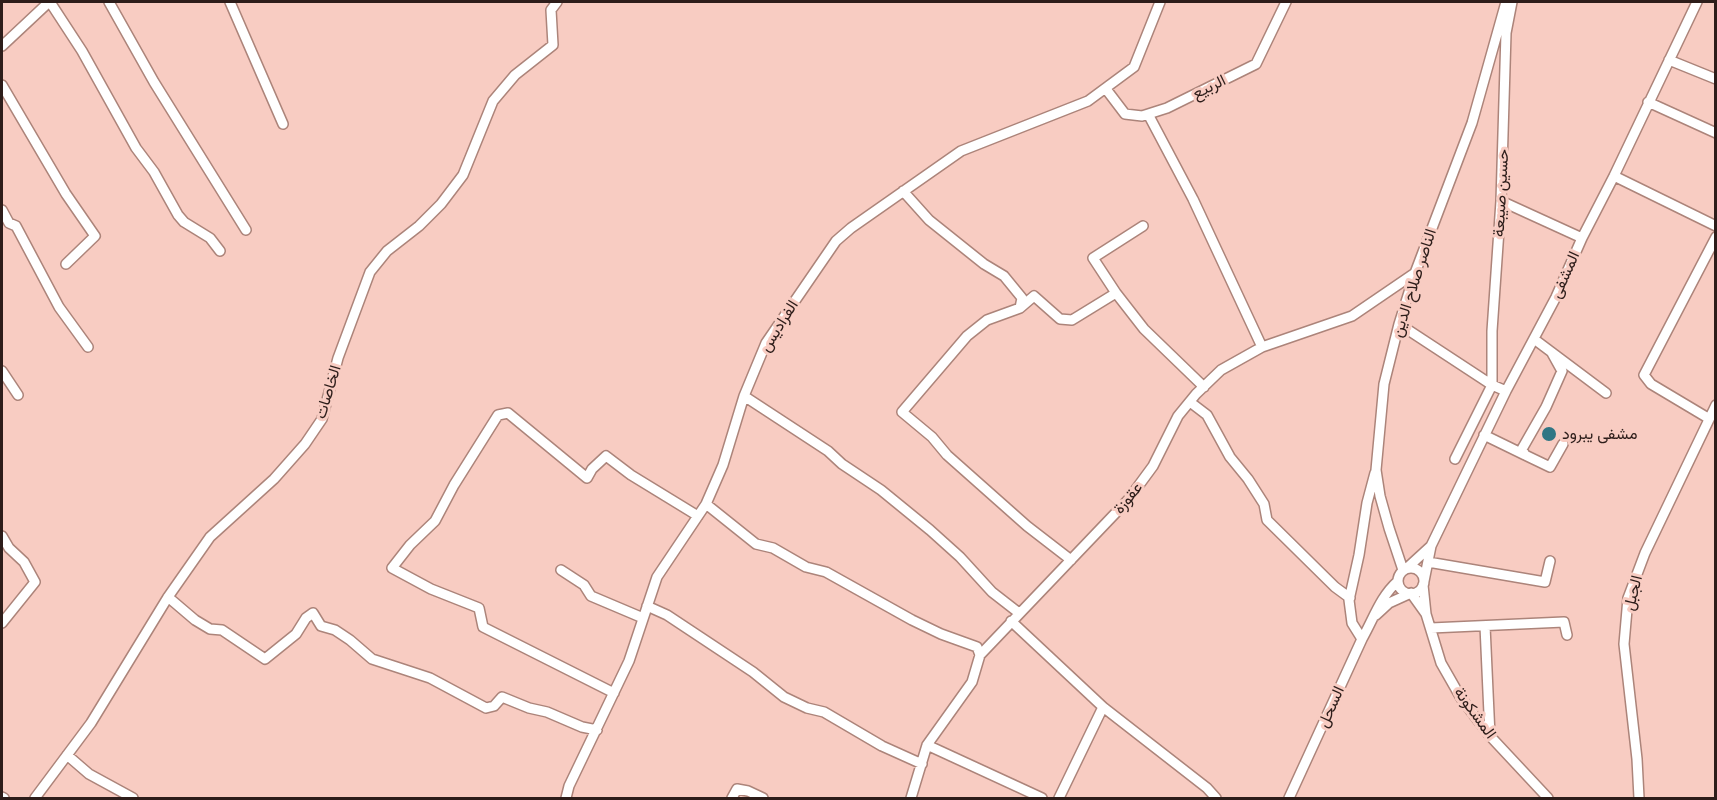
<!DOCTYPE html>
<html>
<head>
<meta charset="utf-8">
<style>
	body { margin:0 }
	#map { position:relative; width:1717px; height:800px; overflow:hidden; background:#f8ccc2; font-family:"Public Sans",sans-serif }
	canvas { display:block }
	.frame { position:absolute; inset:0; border:3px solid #2d1d1a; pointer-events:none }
</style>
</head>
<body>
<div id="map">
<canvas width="1717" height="800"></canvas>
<div class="frame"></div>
</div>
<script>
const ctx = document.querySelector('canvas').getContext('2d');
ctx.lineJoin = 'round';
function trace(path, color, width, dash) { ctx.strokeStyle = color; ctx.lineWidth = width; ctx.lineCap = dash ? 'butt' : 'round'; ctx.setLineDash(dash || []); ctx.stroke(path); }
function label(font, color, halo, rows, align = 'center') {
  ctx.font = font + ' "Public Sans",Vazirmatn,sans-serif'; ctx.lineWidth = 6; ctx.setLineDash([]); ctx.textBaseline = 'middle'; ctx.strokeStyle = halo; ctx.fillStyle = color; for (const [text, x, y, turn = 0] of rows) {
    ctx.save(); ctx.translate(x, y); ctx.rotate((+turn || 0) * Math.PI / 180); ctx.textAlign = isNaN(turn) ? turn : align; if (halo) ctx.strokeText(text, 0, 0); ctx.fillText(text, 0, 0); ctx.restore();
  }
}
const minor = new Path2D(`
	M50,2L82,51L136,148L154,172L178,215L184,222L210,238L220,251
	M109,2L154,82L246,230
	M230,2L283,124
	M2,46L49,2
	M1669,60L1716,79
	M2,85L66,194L95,236L66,264
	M1106,89L1125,114L1142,116L1167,108L1256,64L1286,2
	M1648,102L1716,133
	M1148,114L1193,199L1262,347
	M1614,176L1716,226
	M903,191L929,220L984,264L1004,276L1022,298L1020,308
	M1501,201L1582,238
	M2,210L9,223L16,226L59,307L88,347
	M1116,293L1093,258L1143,226
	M1399,324L1492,385L1506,391
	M1534,339L1606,393
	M1552,353L1562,371L1546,407L1522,449L1525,455L1550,467L1563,444
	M2,371L18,395
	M744,396L828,451L842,464L881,490L930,530L960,557L992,592L1019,613
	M1190,402L1207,415L1230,457L1248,479L1264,504L1267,520L1335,587L1350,598
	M1708,418L1651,384L1644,375L1716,237
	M1484,435L1525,455
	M1455,459L1492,385V331L1501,201L1506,33L1512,2
	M706,504L756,544L773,548L806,567L826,572L912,620L941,634L977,647L980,655
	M2,536L9,548L24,562L35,582L2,623
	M1071,560L1027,526L947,455L932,437L902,412L967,336L987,320L1020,308L1034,296L1060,319L1072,320L1116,293L1144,329L1204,387
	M1428,562L1545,582L1550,561
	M1407,568L1431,546
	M1398 581a13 13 0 1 1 26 0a13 13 0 1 1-26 0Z
	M561,570L584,585L591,596L643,618
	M1403,570L1389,528L1380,496L1376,470L1384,384L1399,324L1415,273L1472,123L1506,2
	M1424,581L1431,546L1506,391L1556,297L1582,238L1614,176L1697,2
	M1423,585L1426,614L1441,663L1461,698L1490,736L1548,798
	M168,597L195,620L210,629L222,630L265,659L296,634L306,618L313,613L321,626L335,630L350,640L372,659L430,678L486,708L494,706L502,697L529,708L547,712L582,727L597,730
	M647,606L667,615L753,672L784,697L807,708L824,712L882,746L922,764
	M1376,615L1389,603L1411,593L1426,614
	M1011,621L1103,707L1059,798
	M1485,626L1490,736
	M1431,628L1564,622L1567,635
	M1362,639L1352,623L1349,600L1359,555L1367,503L1375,473
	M614,693L483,627L479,608L431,589L392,568L410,545L435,521L454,485L498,415L508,413L587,478L592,469L606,456L631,475L698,516
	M1103,707L1207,788L1216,798
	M927,745L1042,798
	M67,755L89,774L133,798
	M2,797L4,798
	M35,798L91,723L168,597L210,537L274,479L305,444L322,419L338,358L370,272L387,251L419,226L441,204L463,175L493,101L515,75L553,45L551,10L557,2
	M566,798L569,786L629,661L657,577L706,504L723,465L744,396L766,343L836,241L851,228L961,151L1088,101L1134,67L1160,2
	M732,798L737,789L748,791L763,798
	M911,798L927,745L972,682L980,655L1128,500L1153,466L1178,416L1196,394L1221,370L1262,347L1352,316L1415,273
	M1289,798L1362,639C1374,618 1380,597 1398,581
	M1639,798L1637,759L1624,644L1628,598L1645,553L1716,405`);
trace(minor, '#ac847a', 12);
trace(minor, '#fff', 9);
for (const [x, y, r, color] of [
	[1549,434,8,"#307684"]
]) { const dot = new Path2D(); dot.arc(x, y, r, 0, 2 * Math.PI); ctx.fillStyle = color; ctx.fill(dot); trace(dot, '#f8ccc2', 2); }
label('16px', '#2d1d1a', '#f8ccc2', [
	["الربيع",1209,87,-26],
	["حسين صيبعة",1501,193,-87],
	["المشفى",1565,275,-66],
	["الناصر صلاح الدين",1414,283,-72],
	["الفراديس",779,326,-58],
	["الخاصات",328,392,-73],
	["عقوزة",1128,498,-51],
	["الجبل",1633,593,-76],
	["السحل",1331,707,-66],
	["المشكونة",1475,713,54]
]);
label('16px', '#2d1d1a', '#f8ccc2', [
	["مشفى يبرود",1562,434]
], 'left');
</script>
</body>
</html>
